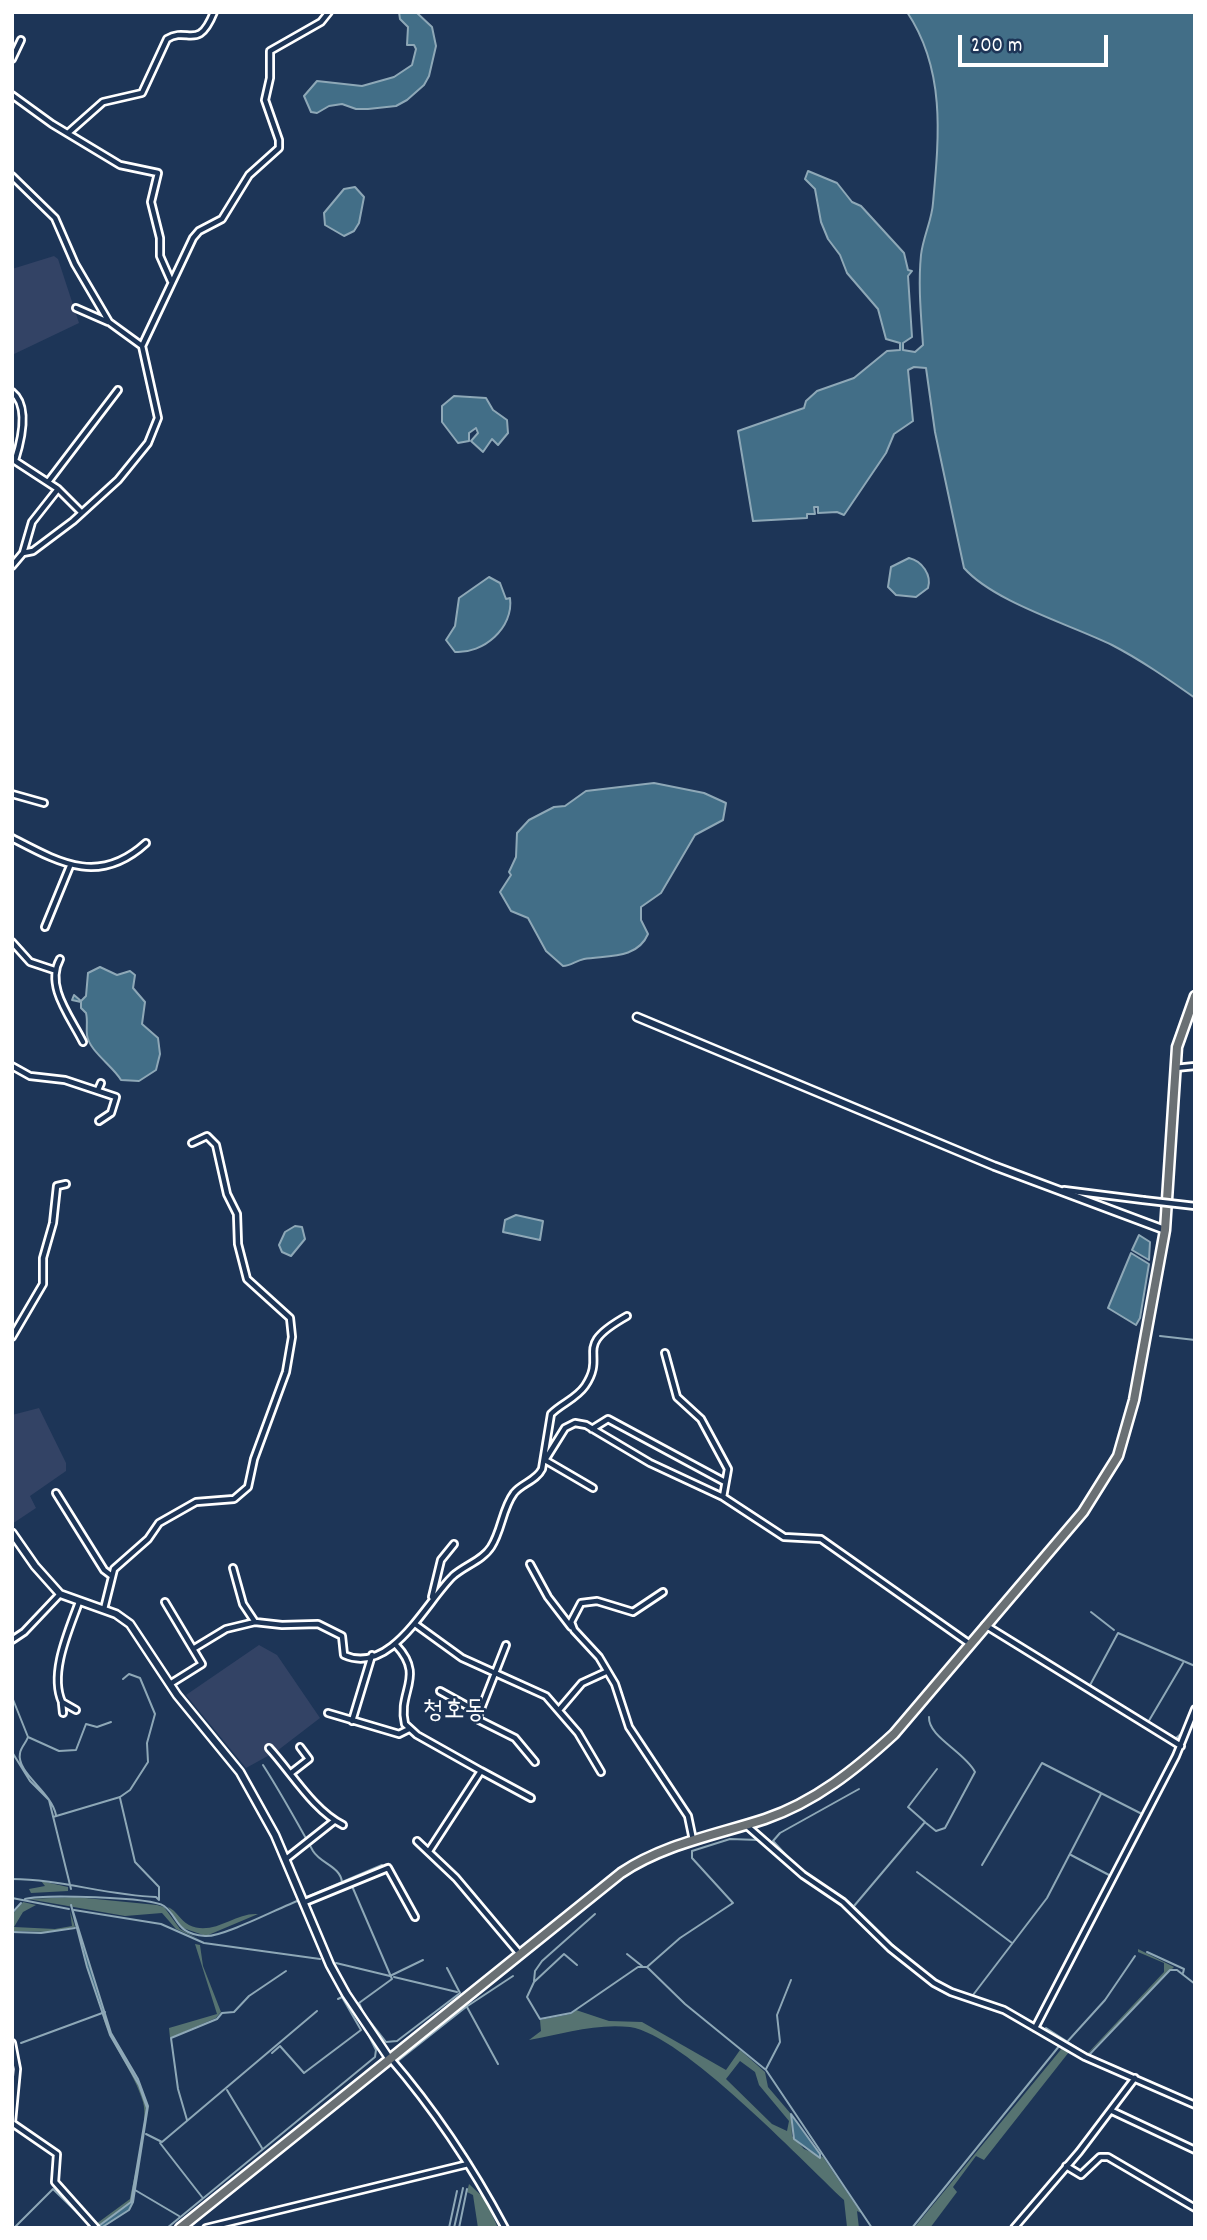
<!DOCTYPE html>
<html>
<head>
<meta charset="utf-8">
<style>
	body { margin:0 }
	#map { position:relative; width:1207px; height:2240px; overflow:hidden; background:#1d3557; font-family:Dekko,sans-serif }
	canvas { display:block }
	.frame { position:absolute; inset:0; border:14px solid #fff; pointer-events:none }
	.scale { position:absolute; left:958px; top:35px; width:150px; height:32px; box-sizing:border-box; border:4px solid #fff; border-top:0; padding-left:9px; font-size:21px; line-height:24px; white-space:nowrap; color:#fff; -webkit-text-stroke:5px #1d3557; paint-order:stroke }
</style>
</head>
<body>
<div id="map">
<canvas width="1207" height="2240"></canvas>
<div class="frame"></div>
<div class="scale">200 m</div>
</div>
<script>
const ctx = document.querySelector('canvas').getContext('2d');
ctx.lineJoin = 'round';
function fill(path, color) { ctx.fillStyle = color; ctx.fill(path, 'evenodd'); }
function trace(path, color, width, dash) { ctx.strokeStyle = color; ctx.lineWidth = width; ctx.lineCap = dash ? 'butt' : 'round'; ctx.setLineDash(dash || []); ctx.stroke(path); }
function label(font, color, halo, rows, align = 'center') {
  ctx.font = font + ' Dekko,"Poor Story",sans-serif'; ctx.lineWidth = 5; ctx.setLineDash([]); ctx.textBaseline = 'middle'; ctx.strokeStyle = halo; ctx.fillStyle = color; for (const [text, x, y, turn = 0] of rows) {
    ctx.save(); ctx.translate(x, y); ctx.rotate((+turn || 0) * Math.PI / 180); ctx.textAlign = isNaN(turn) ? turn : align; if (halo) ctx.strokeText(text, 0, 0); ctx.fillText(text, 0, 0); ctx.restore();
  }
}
fill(new Path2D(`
	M54,256L58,259L79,323L12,355V269Z
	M39,1408L66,1463V1471L30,1496L36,1508L12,1524V1415Z
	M259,1645L277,1655L320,1718L277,1751L246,1768L186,1695Z`), '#334365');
fill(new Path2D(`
	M41,1881L68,1887V1891L31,1893L29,1889L45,1886Z
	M75,1897L157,1905L164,1907L180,1929L199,1939L176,1929L162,1913L125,1916L28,1899Z
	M23,1902L36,1905L23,1912L14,1927L55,1929L72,1926L70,1911L75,1927L49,1932L12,1931V1915Z
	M168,1907C177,1911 180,1920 189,1925C213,1937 235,1912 258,1914L206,1936L180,1927Z
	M195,1944L200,1945L203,1966L221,2012L216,2018L170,2038L169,2028L217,2014Z
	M1138,1949L1174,1967L1087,2055L1067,2043L1087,2054L1164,1972V1963L1138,1952Z
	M576,2010L609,2021L642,2022L726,2070L740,2050L765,2072L768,2087L791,2114L792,2136L804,2149L823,2157L861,2213L857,2211L859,2228L847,2227L844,2200C800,2159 683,2035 630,2027C596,2023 562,2034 529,2040L541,2031L540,2020L571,2014ZM740,2061L755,2072L759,2085L789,2121L787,2131L772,2124L726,2079Z
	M105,2013L112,2039L139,2085L147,2108L131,2202L98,2226L96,2224L130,2199C134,2176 149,2121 143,2102C134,2071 111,2046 102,2014Z
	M1063,2047L1069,2052L984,2160L976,2156L953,2187L957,2192L930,2228H914Z
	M469,2184L485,2199L498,2228H478L473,2195L467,2192Z`), '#567371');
const water = new Path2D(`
	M399,12H416L432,27L436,46L429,76L424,85L407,100L396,106L368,109H356L342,104L329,106L317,113L311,112L304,96L317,81L362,86L394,77L412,65L416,49L414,45H407L408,27L400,19Z
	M907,12H1195V698C1168,679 1141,660 1112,645C1069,624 994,602 964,568L935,432L926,368L914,367L908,370L913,421L894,434L886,453L844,515L837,512L818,513V507H814L815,514H807V518L753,521L738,431L804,408L806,401L817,391L854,378L887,351L900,350V343L886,339L878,309L847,273L840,255L828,239L821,222L815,189L805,179L808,171L837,183L852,202L861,206L904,253L908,270L912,271L908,276L912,337L903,343V350L915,352L923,345C921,315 918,285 921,255C923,237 932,220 933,203C939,137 946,70 907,12Z
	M355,187L364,197L359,223L354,231L344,236L325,225L324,213L344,189Z
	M454,396L486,398L493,410L507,420L508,433L498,445L492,439L483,452L471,441L478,433L476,428L469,433V441L458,443L442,422V406Z
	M909,558C922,561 932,575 928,588L916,597L896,595L888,587L891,567Z
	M489,577L500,583L506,599L510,598C514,628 483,654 455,652L446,640L455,626L459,598Z
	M654,783L704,793L726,803L723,820L695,835L661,893L641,907V920L648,934C637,960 606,955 584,959C575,961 571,966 563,966L546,951L528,918L511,911L500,892L511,875L509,872L516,857L517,833L529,820L554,807L565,806L586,791Z
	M100,967L117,975L130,971L135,975L133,988L145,1002L142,1024L158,1038L160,1054L156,1070L139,1081L121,1080C113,1066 89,1051 87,1035C86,1028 88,1021 86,1013L81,1008V1002L72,1000L74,995L81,1001L86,996L88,973Z
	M516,1215L543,1221L540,1240L503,1232L505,1220Z
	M295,1226L302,1227L305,1239L291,1256L282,1252L279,1245L285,1232Z
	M1139,1235L1150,1242L1149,1260L1132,1250Z
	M1131,1253L1149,1264L1140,1318L1136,1325L1108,1308Z
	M71,1905L111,2033L138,2079L148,2106L133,2202L129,2210L101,2228H96L131,2202L147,2108L139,2085L110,2035L87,1967Z
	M791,2114L820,2154V2158L794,2139Z`);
fill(water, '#426e87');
trace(water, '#8ea8b7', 2);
trace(new Path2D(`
	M1160,1336L1195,1340
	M1091,1612L1114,1630
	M1089,1687L1118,1633L1195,1666
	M12,1697L28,1737L59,1751L76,1750L86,1724L97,1727L111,1722
	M1147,1724L1183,1663
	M12,1737V1744
	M28,1737C26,1743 21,1747 20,1753C16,1773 51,1791 56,1815
	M1175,1739L1183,1732L1195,1702
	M12,1752L30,1781L49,1800L71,1889
	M263,1765C281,1793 297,1822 313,1851C321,1864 340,1866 342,1882
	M859,1789L780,1833L773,1841L798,1868L848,1901L906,1958
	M120,1798L135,1862L159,1887V1900
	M53,1817L120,1797L130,1790L148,1762L147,1743L155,1714L140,1678L129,1674L123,1679
	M926,1823L936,1831L945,1828L975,1772C965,1752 928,1737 929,1717
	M759,1840L730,1839L692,1851V1858L733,1903L680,1938L647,1967L685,2004L766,2070L872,2228
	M1071,1855L1109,1875
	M982,1865L1042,1763L1142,1814
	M792,1868L847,1908
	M917,1872L1012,1943
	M12,1879C59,1879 106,1895 156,1897L159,1900
	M352,1886L392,1979L359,2003L366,2019
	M307,1897L382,1865
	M12,1898L69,1909
	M25,1899C42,1894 151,1897 164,1906C179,1917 175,1934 205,1936C222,1938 280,1907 300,1900
	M854,1906L925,1822L908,1807L937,1769
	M74,1910L161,1924L204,1943L320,1959
	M12,1913L21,1903
	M861,1922L886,1948
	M12,1932L41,1933L75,1928
	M890,1951L931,1983
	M1147,1952L1184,1969L1183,1973
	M627,1954L642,1966
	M336,1963L390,1976
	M577,1965L564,1954L534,1982L527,1997L540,2019L571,2013L638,1967H646
	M921,1970L942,1985
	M392,1975L423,1960
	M394,1977L457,1992
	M534,1981L535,1971L542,1961L595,1914
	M935,1986L954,1996L999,2011
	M947,1987L1010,2011L1077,2050
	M973,1995L1047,1898L1101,1794
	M467,2007L498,2064
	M1004,2013L1019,2021
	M368,2019L386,2042L397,2041L460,1993L447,1968
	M1046,2028L1088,2055
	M1067,2042L1105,2000L1135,1956
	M21,2043L105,2012
	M272,2053L280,2046L304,2073L361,2030L342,1997L338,1999
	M1088,2056L1170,1970H1177L1195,1984
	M399,2060L466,2007L513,1976
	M766,2069L780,2042L777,2015L791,1980
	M227,2090L262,2148
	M187,2120L178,2089L171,2038L217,2019L222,2013L234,2012L249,1996L286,1971
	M146,2134L162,2142L317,2011
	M160,2143L202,2197
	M135,2190L179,2216
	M14,2228L53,2189L93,2228
	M167,2228L375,2057L376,2050L362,2022
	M449,2228L457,2191
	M454,2228L463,2188
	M459,2228L467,2189
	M912,2228L1060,2045`), '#8ea8b7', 2);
const minor = new Path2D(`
	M12,59L21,40
	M12,95L52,124L120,165L158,173L151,202L160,238V256L171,281
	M68,133L103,102L142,93L167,39C188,26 198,52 214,12
	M12,176L55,218L75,264L109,322L142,346L158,418L148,443L118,480L73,521L33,551L23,553L32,522L58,489
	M76,308L108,322
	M142,346L193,238L199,231L222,219L249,175L279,148V140L265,100L270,78V51L321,22L329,12
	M12,392C30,406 21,441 15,460
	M12,459L58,489L82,513
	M48,482L118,390
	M12,566L23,553
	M12,794L44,803
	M12,838C60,863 99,886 146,843
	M45,927L70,866
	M12,942L30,962L54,970
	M60,959C45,986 70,1016 83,1042
	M12,1066L30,1076L65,1080L116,1097L111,1113L99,1121
	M1175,1068L1195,1066
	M98,1090L101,1083
	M1064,1190L1143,1200
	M12,1337L43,1284V1258L53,1223L57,1186L66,1184
	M665,1353L677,1397L701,1419L728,1469L723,1497L784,1537L821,1539L970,1644
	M592,1429L608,1419L725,1482
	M593,1488L545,1460L565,1428L575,1423L586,1425L650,1463L723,1497
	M56,1493L104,1570L112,1576
	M530,1564L548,1597L571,1627
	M233,1568L243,1604L255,1622
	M663,1592L633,1612L597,1601L581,1603L571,1622L574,1630L599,1657L615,1684L629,1727L688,1816L693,1840
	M432,1597L441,1560L454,1544
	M165,1602L202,1664L170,1684
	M104,1609L114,1569L148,1539L159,1523L196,1502L234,1499L248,1487L254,1459L286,1372L292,1337L290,1318L247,1279L238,1244L237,1214L227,1194L216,1145L207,1136L192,1143
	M415,1624L462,1658L546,1696L578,1733L601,1772
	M985,1625L1181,1746
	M12,1640L24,1632L60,1594
	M396,1645C426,1677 397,1691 405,1724L417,1735L481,1771L429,1851
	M506,1645L477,1719L515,1738L535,1762
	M193,1649L226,1629L255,1622L282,1625L318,1624L342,1636L344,1655C391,1676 426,1602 453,1576C464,1566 483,1560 491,1547C502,1530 502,1509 514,1493C522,1483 536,1481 542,1469L551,1414C562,1403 576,1399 585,1386C608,1352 570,1348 627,1316
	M440,1691L478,1712
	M62,1703L63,1713
	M76,1710L62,1702C49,1673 69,1630 79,1602
	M559,1710L582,1683L606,1672
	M328,1713L399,1734L409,1729
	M352,1721L372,1655
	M269,1748C292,1773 313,1810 343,1825
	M481,1771L531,1798
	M291,1773L309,1759L300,1747
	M746,1825L803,1875L843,1902L890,1948L934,1983L951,1992L1004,2010L1085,2057L1195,2105
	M417,1841L456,1878L520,1954
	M286,1859L334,1821
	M305,1902L388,1868L415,1917
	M1035,2028L1176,1756L1195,1709
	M12,2043L17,2069L12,2122
	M390,2058C434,2109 473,2168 505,2228
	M1112,2111L1195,2150
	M12,2123L57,2154L55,2182L96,2228
	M1066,2166L1081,2175L1100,2157H1108L1195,2208
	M206,2228L468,2164
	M1014,2228L1079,2152L1135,2078`);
const tertiary = new Path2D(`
	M637,1017L994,1166L1165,1230
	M12,1533L35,1566L60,1594L116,1614L130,1624L177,1695L240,1772L275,1835L330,1965L346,1994L389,2058`);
const primary = new Path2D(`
	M180,2228L621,1873C664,1844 716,1835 765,1819C815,1802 856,1769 894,1734L1083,1512L1118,1456L1134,1400L1165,1230L1177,1047L1195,996`);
trace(minor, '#fff', 10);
trace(tertiary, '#fff', 11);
trace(primary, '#fff', 13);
trace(minor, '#1d3557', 4.5);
trace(tertiary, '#1d3557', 6);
trace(primary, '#6a7074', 8);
const minorBridge = new Path2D(`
	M1143,1200L1195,1206`);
trace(minorBridge, '#fff', 10, []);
trace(minorBridge, '#1d3557', 4.5);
label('26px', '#fff', '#1d3557', [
	["청호동",454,1713]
]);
</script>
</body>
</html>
